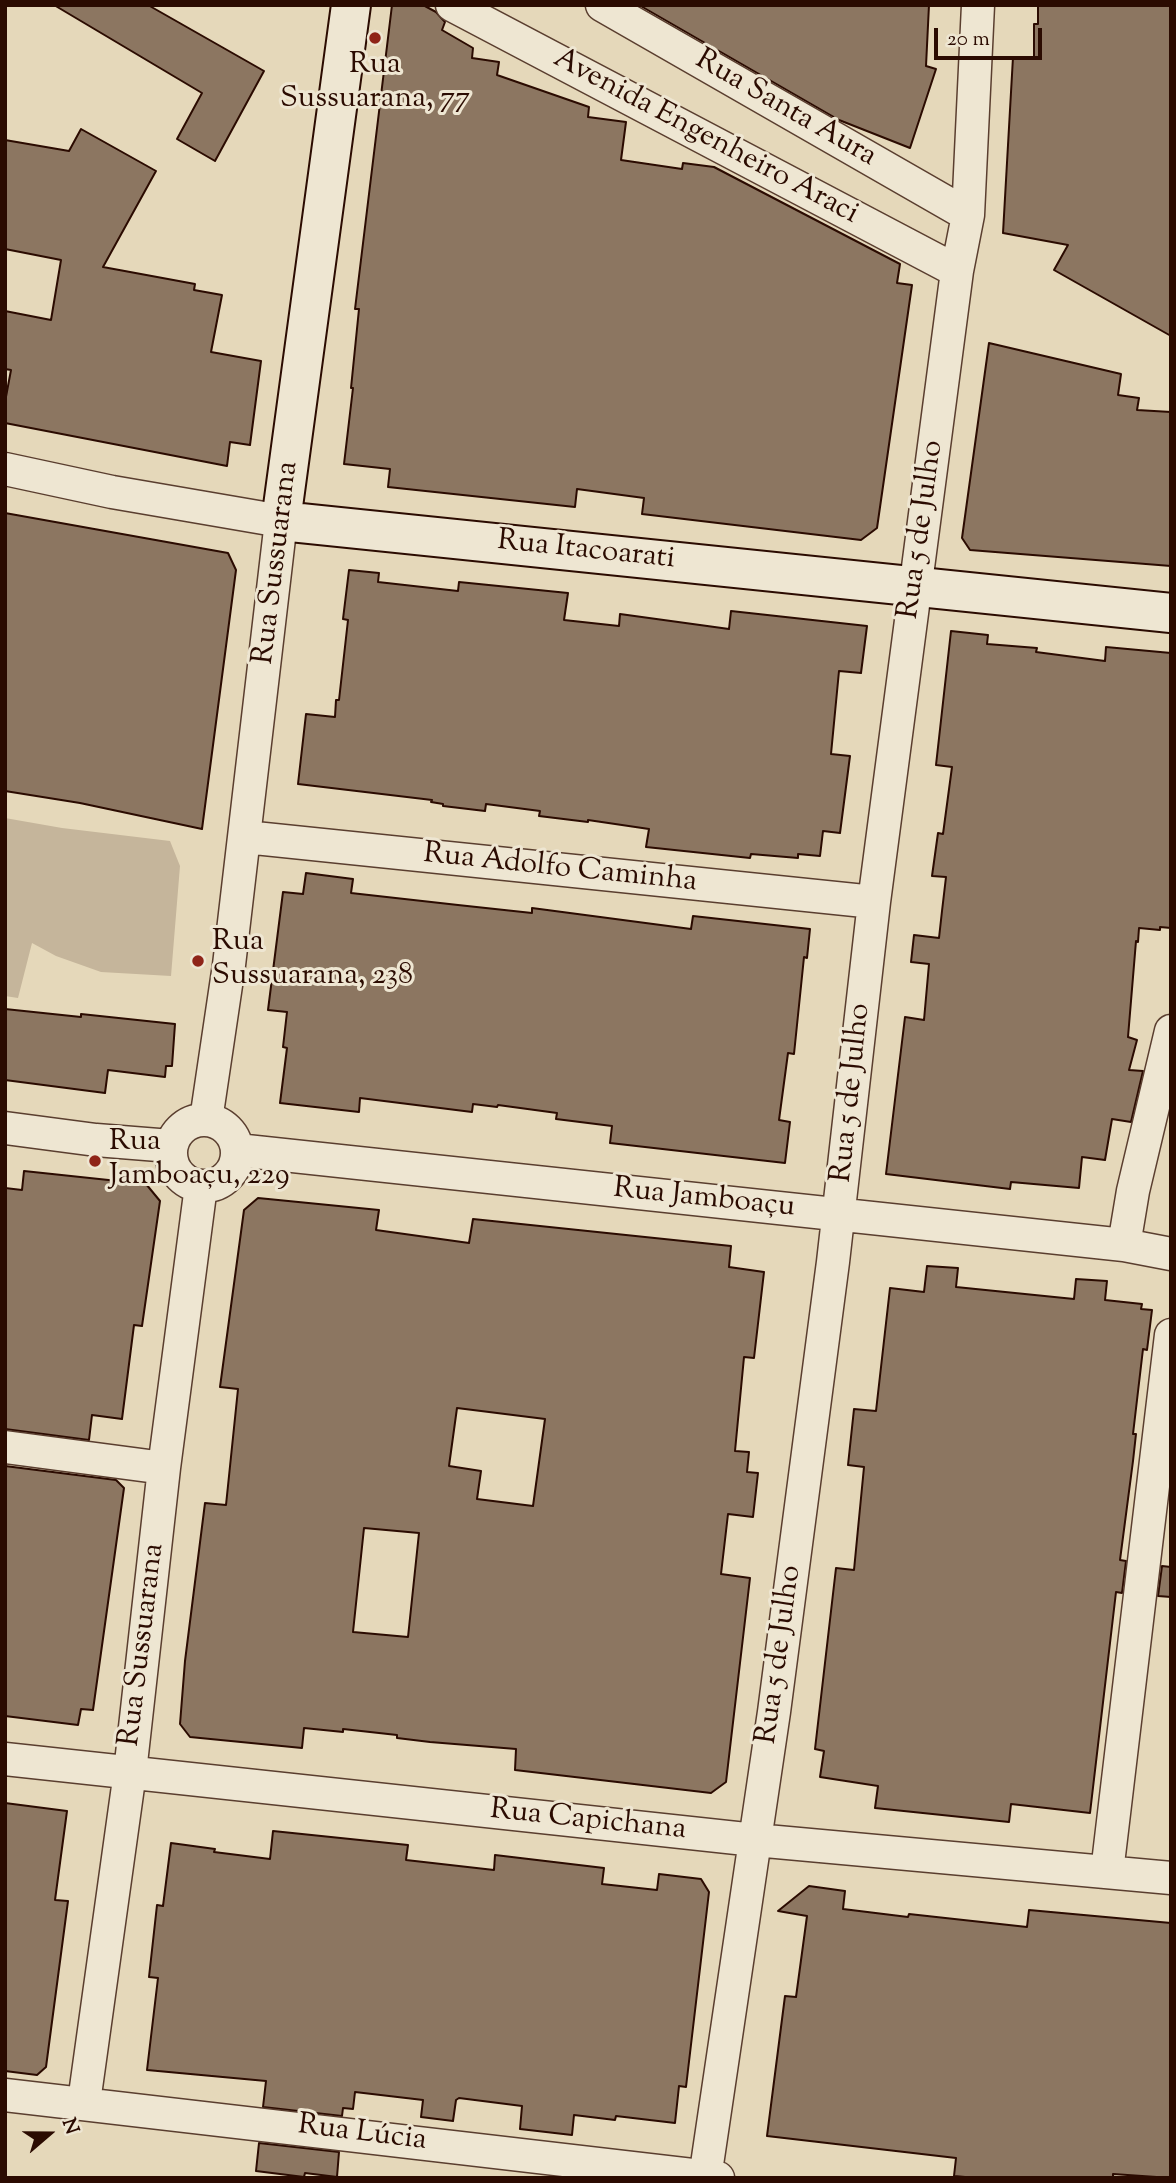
<!DOCTYPE html>
<html>
<head>
<meta charset="utf-8">
<style>
	body { margin:0 }
	#map { position:relative; width:1176px; height:2183px; overflow:hidden; background:#e5d8ba; font-family:"Sorts Mill Goudy",serif }
	canvas { display:block }
	.frame { position:absolute; inset:0; border:7px solid #2b0b01; pointer-events:none }
	.north { position:absolute; left:14px; top:2099px; width:70px; height:70px; -webkit-text-stroke:5px #eee6d2; paint-order:stroke; rotate:70deg; font-size:19px; font-weight:700; line-height:28px; text-align:center; color:#2b0b01 }
	.north::after { content:''; display:block; margin:auto; width:24px; height:32px; background:#2b0b01; clip-path:polygon(50% 0,100% 100%,50% 72%,0 100%) }
	.scale { position:absolute; left:934px; top:28px; width:108px; height:32px; box-sizing:border-box; border:4px solid #2b0b01; border-top:0; padding-left:9px; font-size:21px; line-height:24px; white-space:nowrap; color:#2b0b01; -webkit-text-stroke:5px #eee6d2; paint-order:stroke }
</style>
</head>
<body>
<div id="map">
<canvas width="1176" height="2183"></canvas>
<div class="frame"></div>
<div class="north">N</div>
<div class="scale">20 m</div>
</div>
<script>
const ctx = document.querySelector('canvas').getContext('2d');
ctx.lineJoin = 'round';
function fill(path, color) { ctx.fillStyle = color; ctx.fill(path, 'evenodd'); }
function trace(path, color, width, dash) { ctx.strokeStyle = color; ctx.lineWidth = width; ctx.lineCap = dash ? 'butt' : 'round'; ctx.setLineDash(dash || []); ctx.stroke(path); }
function label(font, color, halo, rows, align = 'center') {
  ctx.font = font + ' "Sorts Mill Goudy",serif'; ctx.lineWidth = 6; ctx.setLineDash([]); ctx.textBaseline = 'middle'; ctx.strokeStyle = halo; ctx.fillStyle = color; for (const [text, x, y, turn = 0] of rows) {
    ctx.save(); ctx.translate(x, y); ctx.rotate((+turn || 0) * Math.PI / 180); ctx.textAlign = isNaN(turn) ? turn : align; if (halo) ctx.strokeText(text, 0, 0); ctx.fillText(text, 0, 0); ctx.restore();
  }
}
fill(new Path2D(`
	M5,818L62,828L170,841L180,866L171,976L101,972L56,956L32,943L18,998L5,996Z`), '#c5b59b');
const building = new Path2D(`
	M54,5H148L264,71L215,161L177,139L202,93Z
	M392,5H423L436,12L445,22L442,30L473,48L472,58L499,62L497,75L589,107L588,117L626,122L621,160L682,169L683,163L714,167L900,264L897,283L912,285L877,528L861,540L642,514L644,498L577,489L575,507L388,487L390,469L344,464L353,388H351L359,309H355Z
	M639,5H929L926,66L936,69L910,148L839,120Z
	M1038,5H1171V336L1054,270L1068,245L1003,233L1013,57H1034V24H1038Z
	M81,129L156,171L103,267L195,284L194,290L222,295L211,352L261,361L250,445L230,442L227,466L5,423V402L11,370L5,369V311L51,320L61,260L5,249V140L69,151Z
	M989,343L1121,374L1118,395L1139,398L1137,410L1171,412V566L970,550L962,538Z
	M5,513L228,553L236,570L202,829L80,803L5,791Z
	M349,570L379,573L378,582L458,591L459,582L568,593L564,620L619,626L620,614L729,629L731,611L867,626L861,673L839,671L831,754L850,756L840,833L823,831L820,856L798,854V858L751,854L750,858L646,847L649,829L588,820V822L539,816L540,811L486,804L485,811L443,806V804L431,802L432,800L298,784L306,714L335,717L336,700H339L348,620L343,619Z
	M951,631L988,635L987,644L1037,648L1036,652L1105,661L1106,647L1171,653V928L1160,927V930L1139,928L1138,942L1136,941L1128,1037L1137,1040L1129,1070L1143,1071L1131,1122L1112,1119L1105,1160L1082,1157L1079,1188L1011,1182L1010,1189L886,1174L905,1017L924,1020L929,964L911,962L914,935L939,938L942,911L946,877L932,876L938,833L943,834L952,767L936,765Z
	M306,873L353,879L351,893L458,905L532,913V908L691,929L693,916L810,929L807,958L804,957L794,1054L788,1053L779,1120L790,1122L785,1163L610,1143L612,1126L556,1119L557,1113L498,1105L497,1107L473,1104L472,1112L360,1098L359,1112L280,1103L287,1048L283,1047L287,1012L268,1010L283,892L303,894Z
	M5,1009L81,1017V1014L175,1024L172,1066H166L165,1077L108,1070L105,1093L5,1080Z
	M24,1171L146,1184L160,1201L142,1326L134,1325L122,1419L92,1415L89,1440L5,1429V1188L22,1190Z
	M258,1198L379,1210L376,1230L469,1243L473,1219L731,1246L729,1267L764,1272L754,1358L744,1357L735,1451L749,1452L747,1472L758,1473L753,1517L728,1514L721,1574L750,1578L726,1782L711,1793L515,1770L516,1749L430,1742L397,1738V1735L343,1729V1732L304,1728L302,1748L190,1737L180,1724L185,1661L205,1503L226,1505L238,1389L220,1387L244,1210ZM457,1408L545,1419L533,1506L477,1499L481,1471L449,1466ZM364,1528L419,1533L408,1637L353,1632Z
	M927,1266L958,1268L956,1287L1074,1299L1076,1279L1107,1281L1105,1300L1142,1304L1141,1309L1152,1310L1147,1350L1143,1349L1133,1434H1136L1133,1461L1120,1560L1126,1561L1122,1593L1116,1592L1090,1813L1011,1804L1009,1822L875,1808L878,1786L820,1777L824,1751L815,1749L836,1568L854,1570L864,1467L848,1465L854,1409L876,1411L890,1288L924,1292Z
	M5,1466L116,1480L124,1488L93,1710L81,1709L78,1725L5,1716Z
	M1162,1566L1171,1567V1597L1158,1596Z
	M5,1803L67,1811L55,1900L68,1901L46,2067L37,2075L5,2071Z
	M273,1831L408,1845L406,1860L494,1870L495,1855L604,1868L602,1884L657,1890L659,1874L701,1879L709,1892L686,2087L679,2086L675,2123L616,2116L615,2120L574,2115L572,2135L520,2129L522,2106L459,2098L456,2100L453,2121L421,2117L423,2100L355,2092L353,2109L343,2108L342,2116L263,2107L266,2081L147,2070L158,1978L149,1977L157,1905L163,1906L171,1843L215,1849L214,1852L270,1859Z
	M809,1886L845,1891L843,1909L908,1917L909,1914L1027,1927L1029,1910L1171,1923V2178L1113,2174V2178H976L954,2176L956,2158L767,2136L785,1996L796,1997L807,1916L778,1911Z
	M259,2143L339,2152L337,2177L305,2173L304,2177L256,2171Z`);
fill(building, '#8c7661');
trace(building, '#2b0b01', 2);
const street = new Path2D(`
	M452,5L957,271
	M602,5L968,215
	M5,469L112,492L281,521L229,965L206,1120
	M245,837L874,902
	M171 1153a33 33 0 1 1 66 0a33 33 0 1 1-66 0Z
	M5,1128L96,1140L171,1146
	M237,1150L1124,1245L1171,1254
	M1124,1245L1133,1191L1171,1031
	M5,1447L164,1468
	M5,1759L755,1840L1171,1878
	M1107,1872L1171,1335
	M5,2095L718,2178
	M84,2102L130,1772L164,1468L201,1186
	M705,2178L774,1712L833,1262L874,902L957,271L968,215L978,5`);
const secondary = new Path2D(`
	M351,5L281,521L1171,613`);
trace(street, '#5a3e2f', 35);
trace(secondary, '#2b0b01', 42);
trace(street, '#eee6d2', 32);
trace(secondary, '#eee6d2', 38);
for (const [x, y, r, color] of [
	[375,38,7,"#8f2418"],
	[198,961,7,"#8f2418"],
	[95,1161,7,"#8f2418"]
]) { const dot = new Path2D(); dot.arc(x, y, r, 0, 2 * Math.PI); ctx.fillStyle = color; ctx.fill(dot); trace(dot, '#eee6d2', 2.5); }
label('30px', '#2b0b01', '#eee6d2', [
	["Rua",375,67,"center"],
	["Sussuarana, 77",375,101,"center"],
	["Rua",212,944],
	["Sussuarana, 238",212,978],
	["Rua",109,1144],
	["Jamboaçu, 229",109,1178]
], 'left');
label('30px', '#2b0b01', '#eee6d2', [
	["Rua Santa Aura",785,110,30],
	["Avenida Engenheiro Araci",705,138,28],
	["Rua 5 de Julho",923,530,-82],
	["Rua Itacoarati",586,552,6],
	["Rua Sussuarana",278,563,-83],
	["Rua Adolfo Caminha",560,870,6],
	["Rua 5 de Julho",853,1093,-84],
	["Rua Jamboaçu",704,1200,6],
	["Rua Sussuarana",144,1645,-83],
	["Rua 5 de Julho",781,1655,-82],
	["Rua Capichana",588,1822,6],
	["Rua Lúcia",362,2135,7]
]);
</script>
</body>
</html>
